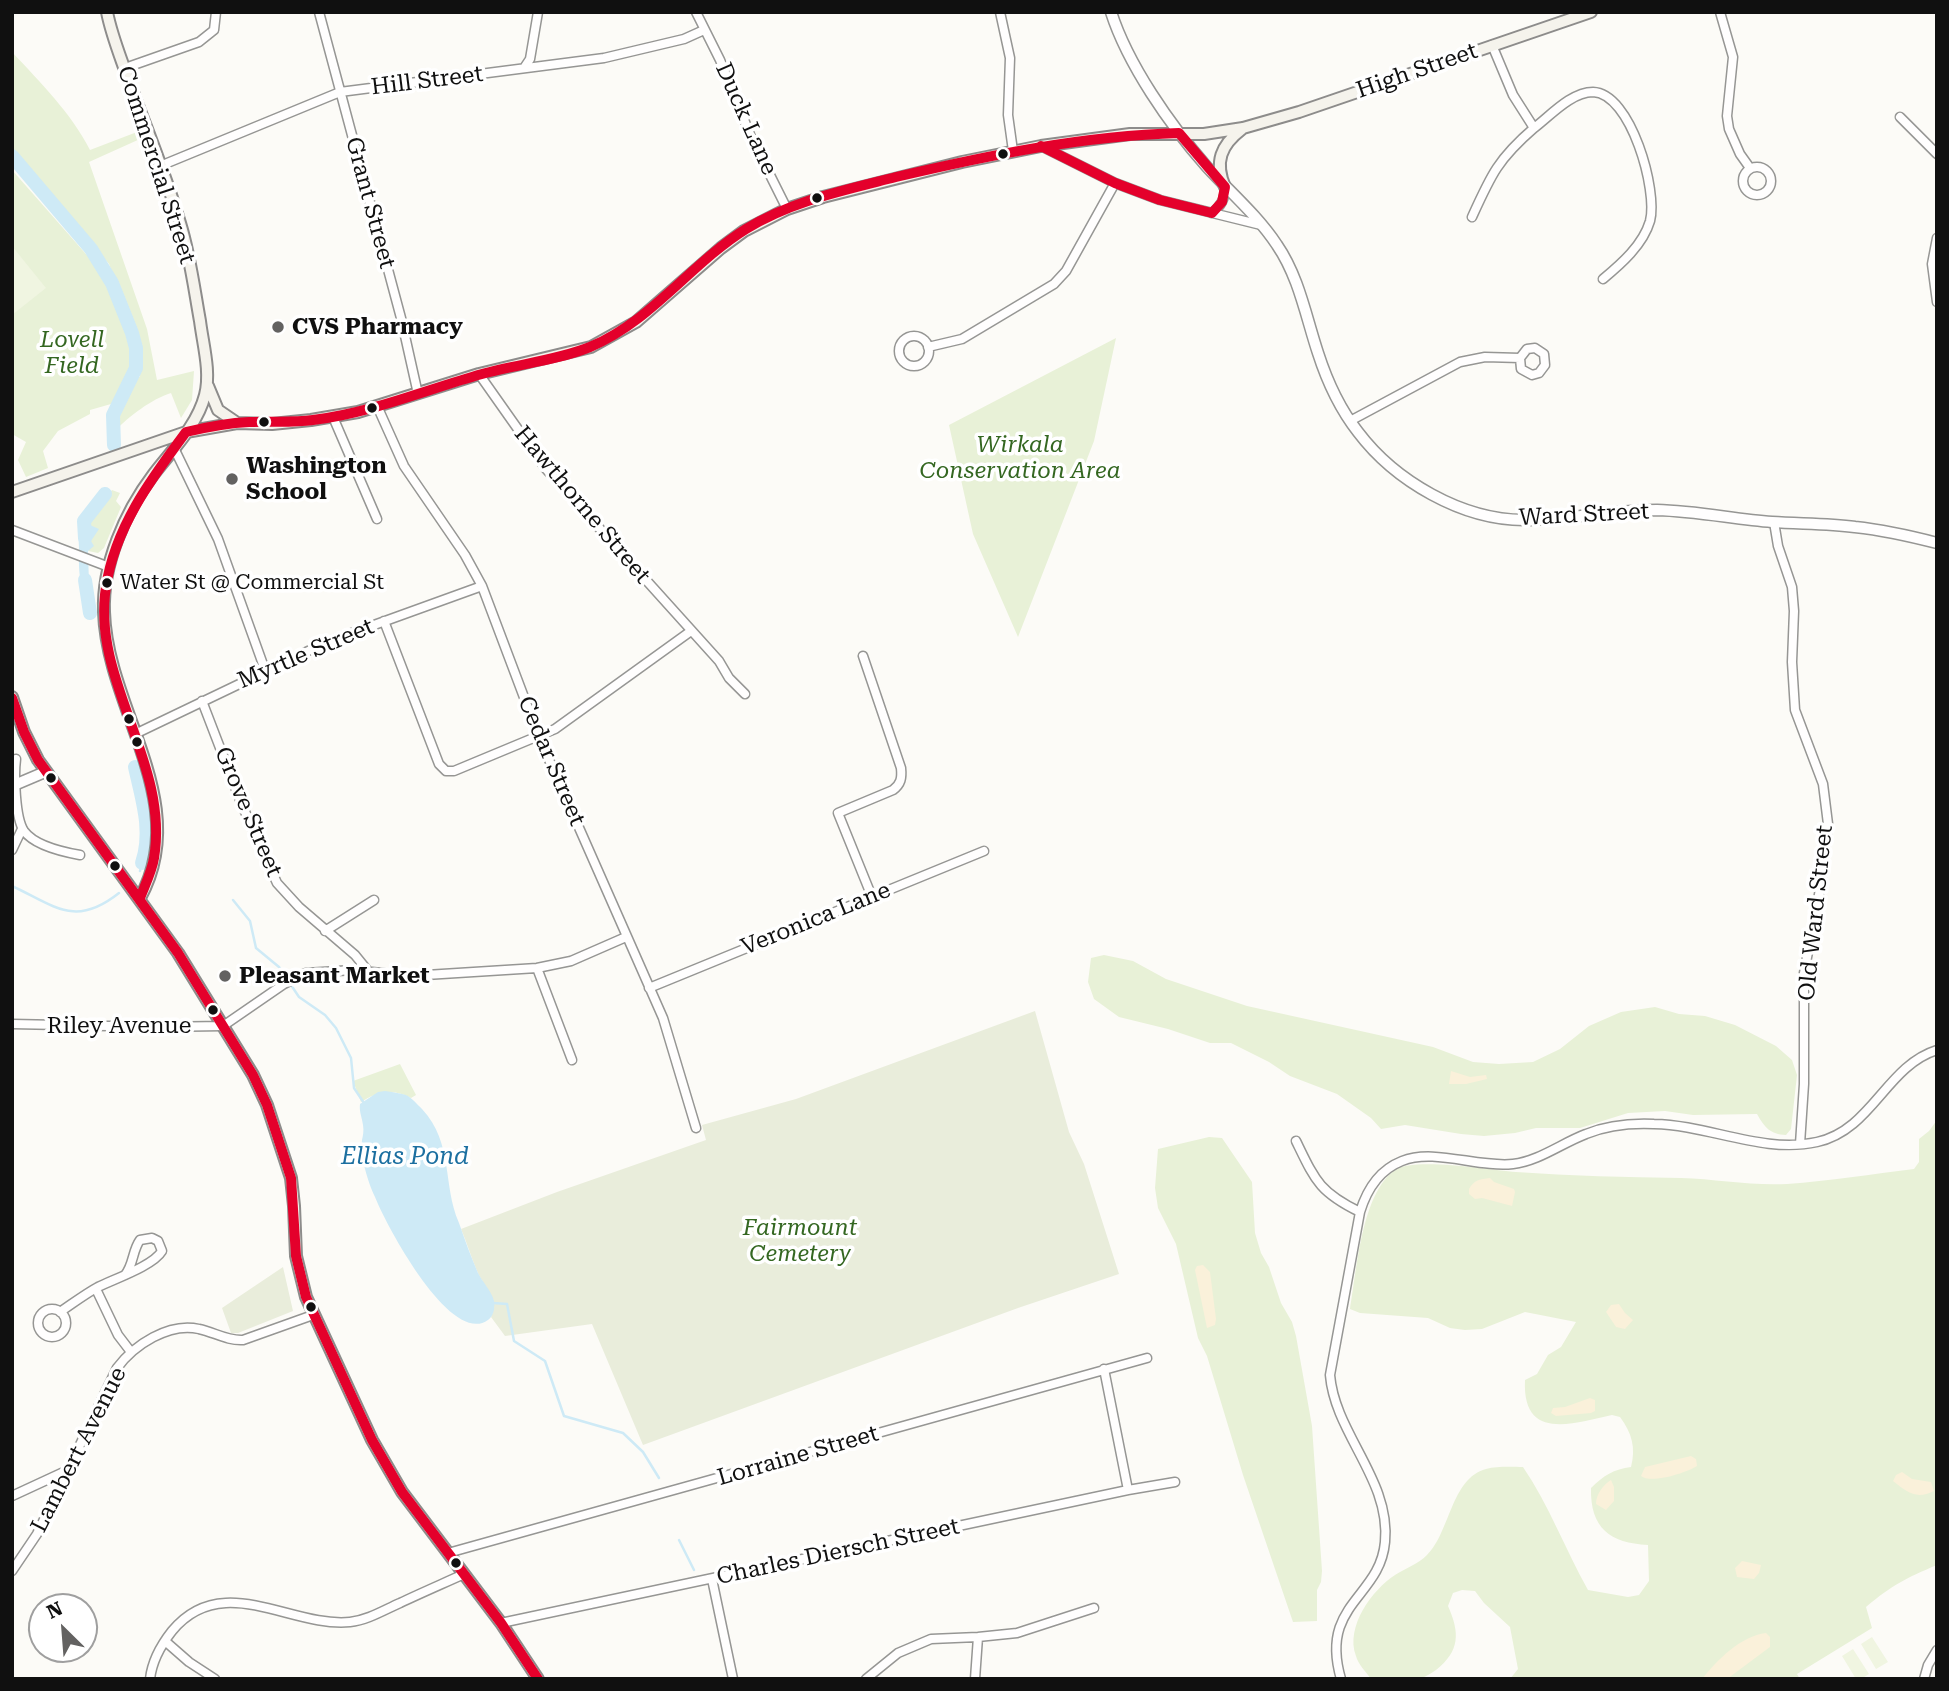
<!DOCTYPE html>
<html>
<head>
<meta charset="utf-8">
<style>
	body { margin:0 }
	#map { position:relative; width:1949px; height:1691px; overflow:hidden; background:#fcfbf7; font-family:"Roboto Serif",serif }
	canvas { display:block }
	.frame { position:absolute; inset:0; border:14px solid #101010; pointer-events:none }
	.north { position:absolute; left:28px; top:1593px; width:70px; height:70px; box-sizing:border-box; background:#fff; border:2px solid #9f9f9f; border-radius:50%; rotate:335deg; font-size:19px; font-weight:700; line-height:28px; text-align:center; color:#101010 }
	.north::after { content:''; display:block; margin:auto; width:24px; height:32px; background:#636261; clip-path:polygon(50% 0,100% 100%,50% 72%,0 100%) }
</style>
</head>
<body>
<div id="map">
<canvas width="1949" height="1691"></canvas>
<div class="frame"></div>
<div class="north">N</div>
</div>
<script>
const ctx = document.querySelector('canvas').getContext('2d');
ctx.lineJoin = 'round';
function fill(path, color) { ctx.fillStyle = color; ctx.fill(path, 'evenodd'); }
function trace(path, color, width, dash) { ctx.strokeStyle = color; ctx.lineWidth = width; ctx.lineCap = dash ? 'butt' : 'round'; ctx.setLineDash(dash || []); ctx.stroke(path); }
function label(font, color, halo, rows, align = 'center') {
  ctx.font = font + ' "Roboto Serif",serif'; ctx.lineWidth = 7; ctx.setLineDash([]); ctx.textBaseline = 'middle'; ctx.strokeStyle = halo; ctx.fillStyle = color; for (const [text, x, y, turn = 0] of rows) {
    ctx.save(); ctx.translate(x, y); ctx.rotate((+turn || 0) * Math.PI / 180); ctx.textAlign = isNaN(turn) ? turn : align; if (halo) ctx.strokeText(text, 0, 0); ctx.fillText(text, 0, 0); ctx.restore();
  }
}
fill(new Path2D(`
	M12,52C40,82 72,114 90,150L137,132L140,139L89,162L147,329L157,380L194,371L192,400L181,418L171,393C152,399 129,416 115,431V418L135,375L140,377L135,334L109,264L12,152Z
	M12,170L107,278L127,327L132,345V370L117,397L111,404L90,410V414L58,431L43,451L48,468L26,477L18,460L26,442L12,434Z
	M1116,338L1094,441L1018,637L973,534L949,425Z
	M112,490L120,493L116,501L121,507L104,548L98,553L88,551L91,541L87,522Z
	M1104,955L1133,961L1166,979L1247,1006L1433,1047L1473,1062L1499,1064L1533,1062L1560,1049L1589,1026L1621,1012L1655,1007L1679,1014L1705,1016L1735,1025L1776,1046L1792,1060L1797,1075L1791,1129L1786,1135C1770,1134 1765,1128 1757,1114L1693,1115L1665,1111L1628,1113L1580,1128H1536L1515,1133L1484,1136L1461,1134L1405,1125L1381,1129L1371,1118L1337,1094L1290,1076L1269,1062L1231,1043H1210L1168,1029L1119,1017L1094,999L1088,982L1091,958Z
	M400,1064L416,1095L411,1098C394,1088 376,1092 361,1102L353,1081Z
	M1937,1120V1565C1906,1578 1892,1585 1866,1607L1872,1628L1797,1674L1800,1679H1510L1518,1669L1510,1627L1484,1603L1475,1591L1462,1590L1453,1593L1448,1606C1460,1633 1460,1651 1436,1670C1431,1673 1426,1677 1421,1678C1407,1682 1386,1679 1371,1679C1366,1672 1358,1664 1356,1656C1345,1627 1372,1590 1395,1575C1406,1568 1418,1564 1427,1555C1450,1533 1451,1478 1486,1469C1497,1466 1512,1467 1523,1467C1549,1505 1565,1549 1588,1590L1628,1597L1639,1595L1649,1581L1648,1545C1610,1543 1590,1528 1591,1488C1603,1476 1614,1469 1631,1467C1636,1448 1632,1433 1620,1417L1612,1415C1572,1424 1522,1441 1525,1380L1537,1374L1548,1355L1561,1347L1576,1322L1525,1312L1482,1329L1465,1330L1450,1328L1428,1318L1360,1313L1350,1309C1357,1271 1361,1194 1395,1170C1414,1157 1489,1170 1516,1172C1571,1176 1626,1177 1681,1178C1716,1179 1752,1186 1787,1184C1830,1181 1872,1174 1914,1169L1919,1162V1139L1929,1131Z
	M1209,1137L1222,1138L1252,1182L1255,1233L1261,1253L1269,1267L1281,1303L1292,1322L1296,1336L1312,1426L1322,1571L1321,1582L1317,1590V1621L1293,1622L1243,1475L1207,1356L1198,1338L1176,1244L1158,1208L1155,1188L1158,1149Z`), '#e8f1d7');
fill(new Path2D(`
	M1451,1071L1470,1077L1486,1075L1487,1079L1466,1084H1449Z
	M1490,1178L1494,1182L1514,1189L1515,1192L1512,1206L1482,1198L1475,1199L1469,1194V1189C1474,1180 1480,1179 1490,1178Z
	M1203,1265L1210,1272L1216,1319L1215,1325L1207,1328L1195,1270L1197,1266Z
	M1619,1304L1625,1313L1633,1320L1625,1329L1616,1327L1606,1312L1611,1305Z
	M1590,1398L1595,1400V1411L1591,1413L1556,1416L1551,1413L1553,1408L1565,1407Z
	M1691,1456L1696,1459L1697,1466C1686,1473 1651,1484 1641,1476L1645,1467Z
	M1902,1472L1912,1479L1931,1482L1934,1491C1916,1500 1907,1492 1893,1481L1896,1475Z
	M1611,1480L1614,1487V1501L1606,1510L1596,1504C1596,1494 1604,1484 1611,1480Z
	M1742,1561L1761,1565L1759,1573L1754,1579L1737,1577L1735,1568Z
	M1766,1633L1770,1637V1647L1727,1679H1702C1717,1660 1741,1636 1766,1633Z`), '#faf1da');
fill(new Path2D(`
	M1035,1011L1069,1132L1084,1164L1119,1274L1018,1308L643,1445L592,1324L505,1336L491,1317C499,1301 483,1285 477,1271C471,1257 467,1243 461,1229L557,1192L706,1140L702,1125L796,1099Z
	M283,1267L293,1311L238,1333H231L222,1308Z`), '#e9eddb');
fill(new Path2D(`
	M12,246L46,288L12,315Z
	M1872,1637L1888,1662L1876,1669L1861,1644Z
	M1853,1649L1869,1674L1861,1679H1856L1842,1656Z`), '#f0f5e1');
fill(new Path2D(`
	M81,521L99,529L91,541L94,546L88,551L89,584L87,597C78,578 79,570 79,550C79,539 77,532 81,521Z
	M385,1091C392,1092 400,1093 406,1095C412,1098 417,1104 422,1109C454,1144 442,1183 459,1223C465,1240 471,1257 478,1273C483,1283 491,1290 494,1301C495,1307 494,1316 488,1320C451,1347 386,1225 375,1197C368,1182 360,1157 362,1140C363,1135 364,1131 363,1125C362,1117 359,1112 360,1104L378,1092Z`), '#ceeaf6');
trace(new Path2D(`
	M140,871L142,863L145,864
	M12,886C55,906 75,928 119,893
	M233,900L250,921L256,948L279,967L299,997L325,1015L336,1028L351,1058L354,1088L364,1103
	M493,1303L507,1304L514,1341L545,1361L564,1416L623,1433L643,1452L659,1478
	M679,1540L694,1570`), '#ceeaf6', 2.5);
trace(new Path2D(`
	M12,156L91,249L112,283L132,333L136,348V368L113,415L114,445
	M85,538L84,521L105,494
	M85,580L90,613
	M135,767C142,799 153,831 142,863`), '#ceeaf6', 14);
const minor = new Path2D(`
	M319,12L401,318L418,394
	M696,12L720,60L751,137L787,209
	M1000,12L1010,58L1008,115L1013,151
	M1720,12L1733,57L1727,116L1729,129L1740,154L1750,168
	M1492,45L1513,95L1534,128C1550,116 1571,92 1593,92C1631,93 1658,191 1650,221C1643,245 1621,264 1603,279
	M125,68L199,42L214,30L216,12
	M524,68L530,59L538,12
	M1900,117L1937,154
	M1041,146L1115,183L1160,200L1261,225
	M160,166L340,92L604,58L684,39L704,30
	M1743 181a14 14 0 1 1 28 0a14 14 0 1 1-28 0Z
	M1212,213C1221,206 1225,199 1225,187
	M1472,217C1491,175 1498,159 1534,128
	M1937,238L1932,264L1937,302
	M899 351a15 15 0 1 1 30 0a15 15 0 1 1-30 0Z
	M928,347L962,339L1054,284L1066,271L1115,183
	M479,374L546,469L719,661L729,678L745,694
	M378,408L404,466L465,555L482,586L539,737L663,1018L696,1128
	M333,417L377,519
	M1350,421L1460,362L1485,357L1520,358L1521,369L1532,375L1539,373L1545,365L1544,354L1535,348L1527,349L1520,358
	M174,448L218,539L265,670
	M1774,522L1778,546L1792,587L1794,611L1792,662L1795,710L1823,784L1828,824L1821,884L1804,973V1084L1800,1144
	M12,530L109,567
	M384,621L439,764L446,771H454L555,729L691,631
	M863,656L901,768C902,778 901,784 893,790L838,813L872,897
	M202,701L242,805L277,883L299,907L355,955L368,971
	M135,734L327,642L482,586
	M16,759C14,774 15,818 24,831C35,846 63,852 80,855
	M12,850L22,829
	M325,931L374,900
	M537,968L572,1060
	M649,988L984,851
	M12,1024L156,1027L223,1026L284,984L306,973L353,970L410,976L537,968L571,961L626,937
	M1296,1141C1315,1180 1319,1192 1360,1212
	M96,1289L118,1335L131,1352
	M38 1323a14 14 0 1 1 28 0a14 14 0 1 1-28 0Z
	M60,1312C72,1304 85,1294 98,1287C114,1279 153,1266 162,1251L158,1241L152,1238L140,1240C132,1251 134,1264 125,1275
	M1104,1369L1128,1490
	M12,1496L66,1471
	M448,1553L1147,1358
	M12,1571L37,1534L117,1368C134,1345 169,1322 199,1329C214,1332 227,1341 243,1340L313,1315
	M712,1579L733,1679
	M501,1623L1128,1490L1175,1482
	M165,1641L189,1662L215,1679
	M150,1679C152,1661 161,1645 172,1631C222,1570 291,1628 350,1622C368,1620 384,1610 400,1603C421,1593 442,1584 464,1574
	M866,1679L898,1653L931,1639L978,1637L1017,1633L1094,1608
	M975,1679L978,1637
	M1341,1679C1319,1604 1380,1598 1385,1542C1391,1480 1335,1434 1330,1375L1360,1212C1367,1189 1379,1170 1402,1161C1434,1148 1478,1168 1513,1164C1539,1161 1562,1143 1586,1134C1608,1125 1632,1123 1654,1124C1709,1125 1763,1154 1817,1142C1872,1130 1886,1066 1937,1050
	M1924,1679L1928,1665L1937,1650`);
const tertiary = new Path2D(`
	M1111,12C1128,65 1170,125 1207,167C1230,192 1258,216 1277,245C1299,277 1306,317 1318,353C1327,381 1340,409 1358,432C1395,481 1462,520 1524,520C1568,520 1612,510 1657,510C1696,511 1734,519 1772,522C1800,524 1828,523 1855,527C1883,530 1910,536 1937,543
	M12,786L45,772`);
const secondary = new Path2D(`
	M107,12C111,33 119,53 126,73C144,123 165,172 180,223C190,255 194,288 200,321C203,345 211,372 205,395C197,426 172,450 153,475C125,512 102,565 104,612C107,710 193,802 140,898
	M1225,187C1214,162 1221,145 1242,129
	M208,386L218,410L237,423
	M12,492L186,432L237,423L272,424L311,420L358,412L479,374L591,347L636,322L721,248L744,231L787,209L823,197L962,162L1041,146L1130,134H1204L1243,128L1299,112L1591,12
	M12,697L24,732L38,760L178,953L253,1075L267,1105L291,1178L294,1206L296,1256L306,1297L372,1440L402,1492L501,1623L538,1679`);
trace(minor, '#969694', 11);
trace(tertiary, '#969694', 13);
trace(secondary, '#8d8c8b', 14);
trace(minor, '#fffefe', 8);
trace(tertiary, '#fffefe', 10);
trace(secondary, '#f5f3ec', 10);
trace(new Path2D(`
	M12,698L24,732L38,760L178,953L253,1075L267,1105L291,1178L296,1256L306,1297L372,1440L402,1492L501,1623L538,1679
	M140,898C145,885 152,871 154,858C170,763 91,681 106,587C115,527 151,479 186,432C207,427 228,423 249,422C270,421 292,423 313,420C371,413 425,390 482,374C517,364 555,361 590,347C652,321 690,264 746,229C791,201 845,190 896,177C990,155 1082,136 1179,133L1225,187L1222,202L1212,213L1160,200L1115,183L1041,146`), '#e4002b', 10);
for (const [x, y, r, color] of [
	[1003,154,6,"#101010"],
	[817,198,6,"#101010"],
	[278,327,7,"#636261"],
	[372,408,6,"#101010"],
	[264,422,6,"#101010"],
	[232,479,7,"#636261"],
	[107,583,6,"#101010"],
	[129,719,6,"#101010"],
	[137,742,6,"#101010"],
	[51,778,6,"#101010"],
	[115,866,6,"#101010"],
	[225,976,7,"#636261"],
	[213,1010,6,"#101010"],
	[311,1307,6,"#101010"],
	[456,1563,6,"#101010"]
]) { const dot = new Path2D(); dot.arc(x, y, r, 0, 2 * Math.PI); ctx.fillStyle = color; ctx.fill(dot); trace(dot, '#fff', 2.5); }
label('21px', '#101010', '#fff', [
	["Water St @ Commercial St",120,583]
], 'left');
label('23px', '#101010', '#fff', [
	["High Street",1417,71,-19],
	["Hill Street",427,81,-7],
	["Duck Lane",746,119,66],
	["Commercial Street",156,165,72],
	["Grant Street",370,203,75],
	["Hawthorne Street",582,505,50],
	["Ward Street",1584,515,-3],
	["Myrtle Street",306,654,-23],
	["Cedar Street",551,761,67],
	["Grove Street",248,812,67],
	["Old Ward Street",1816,913,-84],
	["Veronica Lane",816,919,-22],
	["Riley Avenue",119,1026],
	["Lambert Avenue",79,1450,-63],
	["Lorraine Street",798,1456,-16],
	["Charles Diersch Street",838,1552,-12]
]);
label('bold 23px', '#101010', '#fff', [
	["CVS Pharmacy",292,327],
	["Washington",246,466],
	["School",246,492],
	["Pleasant Market",239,976]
], 'left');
label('italic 23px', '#346721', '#fff', [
	["Lovell",72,340],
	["Field",72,366],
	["Wirkala",1020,445],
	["Conservation Area",1020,471],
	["Fairmount",800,1228],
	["Cemetery",800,1254]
]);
label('italic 24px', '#1c6fa0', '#fff', [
	["Ellias Pond",405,1157]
]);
</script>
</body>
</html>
